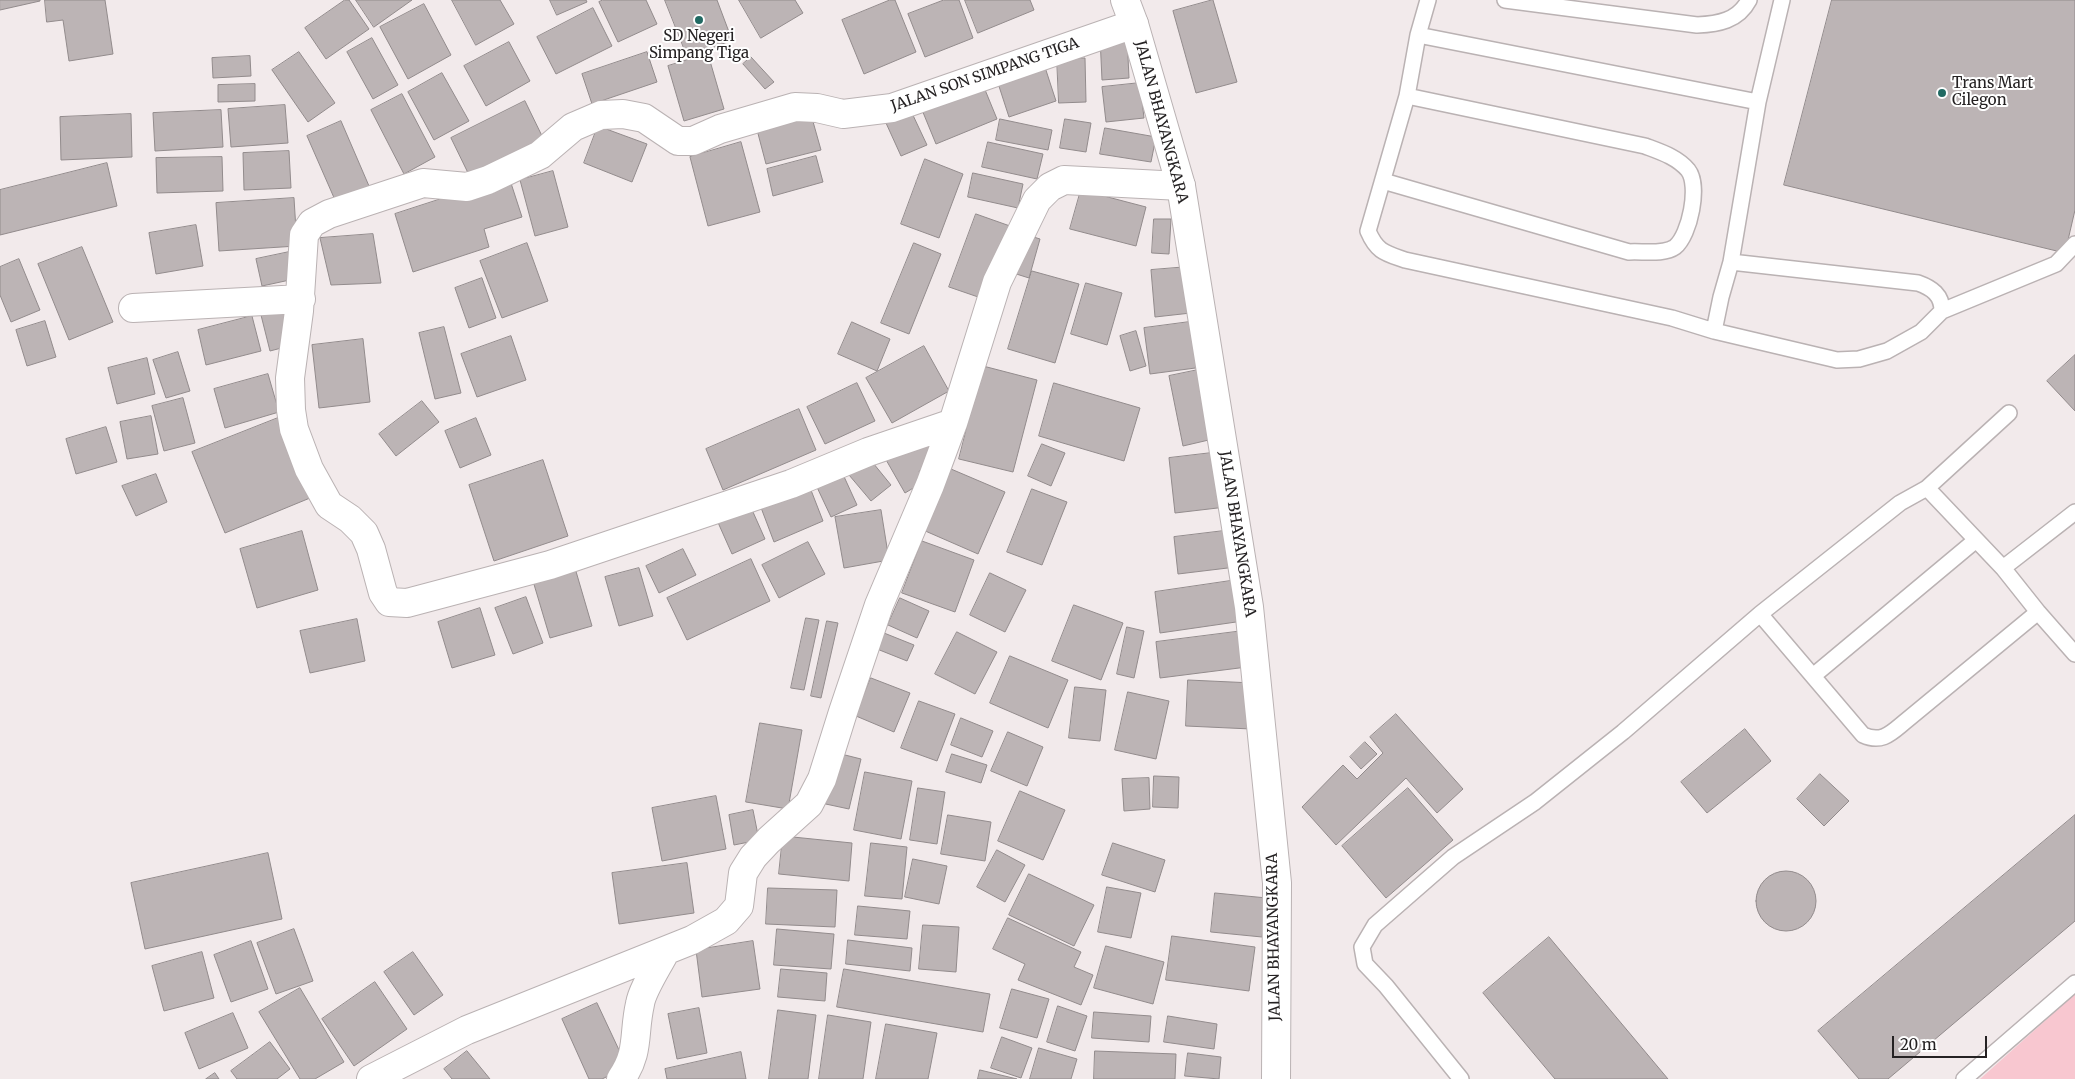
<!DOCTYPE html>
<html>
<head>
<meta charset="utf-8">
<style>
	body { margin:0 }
	#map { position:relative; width:2075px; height:1079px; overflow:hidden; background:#f2eaeb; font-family:Merriweather,serif }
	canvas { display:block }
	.scale { position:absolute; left:1892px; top:1036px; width:95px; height:22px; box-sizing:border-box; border:2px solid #252223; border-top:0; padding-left:6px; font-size:15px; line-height:18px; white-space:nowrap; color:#252223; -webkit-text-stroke:4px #fff; paint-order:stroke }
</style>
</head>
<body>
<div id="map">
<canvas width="2075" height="1079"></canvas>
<div class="scale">20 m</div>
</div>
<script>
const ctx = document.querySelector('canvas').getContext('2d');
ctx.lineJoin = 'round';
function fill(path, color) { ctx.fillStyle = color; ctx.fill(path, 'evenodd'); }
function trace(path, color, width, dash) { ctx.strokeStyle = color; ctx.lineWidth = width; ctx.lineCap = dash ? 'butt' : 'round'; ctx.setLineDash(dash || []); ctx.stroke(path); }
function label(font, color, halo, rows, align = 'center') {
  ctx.font = font + ' Merriweather,serif'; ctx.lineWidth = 4; ctx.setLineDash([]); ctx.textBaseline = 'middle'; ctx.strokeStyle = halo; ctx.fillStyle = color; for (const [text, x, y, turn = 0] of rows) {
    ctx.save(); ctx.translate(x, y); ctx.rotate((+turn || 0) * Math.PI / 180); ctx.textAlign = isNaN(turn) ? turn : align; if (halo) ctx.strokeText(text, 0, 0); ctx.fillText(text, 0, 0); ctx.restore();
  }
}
fill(new Path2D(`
	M2075,994V1079H1980Z`), '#f8c7d0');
const building = new Path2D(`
	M0,0H40V1L0,10Z
	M45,0H105L113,54L69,61L63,20L47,22Z
	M345,0H349L369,29L326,59L305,28Z
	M356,0H412L374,27Z
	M452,0H500L514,24L476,45Z
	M550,0H586L587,2L557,15Z
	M603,0H646L657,24L618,42L599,2Z
	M665,0H717L732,40L688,58Z
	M739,0H795L803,13L761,38Z
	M890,0H895L916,52L864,74L842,20Z
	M944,0H959L973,38L925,57L908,14Z
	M965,0H1030L1034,10L978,33Z
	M1213,0L1237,82L1196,93L1173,11Z
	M1832,0H2075V210L2065,253L1784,185Z
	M424,4L451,55L408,79L380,27Z
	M593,8L612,46L556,74L537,37Z
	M1127,36L1129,78L1102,80L1100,37Z
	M372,38L398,85L373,99L347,52Z
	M509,42L530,81L486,106L464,66Z
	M299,52L335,103L308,122L272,70Z
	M647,52L657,82L592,104L582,74Z
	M708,54L724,109L684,121L668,66Z
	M250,56L251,76L213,78L212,58Z
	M751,57L774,82L765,89L743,64Z
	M1042,58L1056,101L1009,117L995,74Z
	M1057,58H1085L1086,102L1059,103Z
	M442,73L469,121L434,140L408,92Z
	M981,80L997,119L936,144L920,105Z
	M1140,83L1144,118L1106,122L1102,87Z
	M255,84V101L218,102V85Z
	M402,94L435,157L404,174L371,110Z
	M525,101L544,140L470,177L451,138Z
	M285,105L288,143L231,147L228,109Z
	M221,110L223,147L155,151L153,113Z
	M810,111L821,150L766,164L756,126Z
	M911,111L927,145L901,156L886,123Z
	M131,114L132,157L61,160L60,117Z
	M1000,119L1052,130L1048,150L996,140Z
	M1065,119L1091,123L1086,152L1060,148Z
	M341,121L369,186L335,200L307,136Z
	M598,126L647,144L632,182L584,163Z
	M1105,128L1156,137L1151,162L1100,154Z
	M741,142L760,212L708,226L690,157Z
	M988,142L1043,154L1037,179L982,167Z
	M289,151L291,188L244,190L243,153Z
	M816,156L823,182L773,196L767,169Z
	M222,157L223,191L157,193L156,158Z
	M925,159L963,174L939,238L901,224Z
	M107,163L117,206L0,235V190Z
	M553,171L568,227L535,236L520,180Z
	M973,173L1023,184L1018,208L968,197Z
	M509,177L522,217L484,229L489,247L413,272L395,214Z
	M1081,190L1146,207L1136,246L1070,229Z
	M294,198L297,246L219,251L216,203Z
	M976,214L1010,226L984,299L949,287Z
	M1154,219H1171L1169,254L1152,253Z
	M196,225L203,266L156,274L149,233Z
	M1021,233L1040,239L1029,278L1010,272Z
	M373,234L381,283L331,285L320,238Z
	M527,243L548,301L502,318L480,261Z
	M914,243L941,254L909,334L881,323Z
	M82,247L113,322L69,340L38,264Z
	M294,251L299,278L262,286L256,259Z
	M19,259L40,310L11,322L0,295V267Z
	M1188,267L1191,313L1155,317L1151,270Z
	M1032,271L1079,284L1055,363L1008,349Z
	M482,278L496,318L469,328L455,288Z
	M1086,283L1122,293L1107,345L1071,334Z
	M285,308L289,346L270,351L260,311Z
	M252,316L261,351L206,365L198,330Z
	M45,321L56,357L27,366L16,330Z
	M1197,321L1203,367L1150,374L1144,328Z
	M852,322L890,339L877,371L838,354Z
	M444,327L461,393L435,399L419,333Z
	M1136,331L1146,366L1130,371L1120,336Z
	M511,336L526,380L477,397L461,354Z
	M363,339L370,402L319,408L312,345Z
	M924,346L949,391L892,423L866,378Z
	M178,352L190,391L166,398L153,360Z
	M2075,355V411L2047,381Z
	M147,358L155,394L117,404L108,368Z
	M983,366L1037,380L1013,472L959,459Z
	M1198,370L1213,439L1183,446L1169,376Z
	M268,374L279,412L225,428L214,389Z
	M857,383L875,421L825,444L807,407Z
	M1054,383L1140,408L1124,461L1039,436Z
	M183,398L195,443L164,451L152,406Z
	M422,401L439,422L396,456L379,434Z
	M799,409L816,450L723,490L706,449Z
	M151,416L158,454L127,459L120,422Z
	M278,418L310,498L225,533L192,452Z
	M476,418L491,455L460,468L445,431Z
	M106,427L117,462L76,474L66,439Z
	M925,436L938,461L919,471L925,481L905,493L885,458Z
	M1042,444L1065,453L1051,486L1028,476Z
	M1220,452L1226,507L1175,513L1169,458Z
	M869,458L891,485L871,501L849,475Z
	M543,460L568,536L494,561L469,485Z
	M951,469L1005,492L978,554L923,530Z
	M841,470L857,505L831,517L815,483Z
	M156,474L167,502L136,516L122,486Z
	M809,485L823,521L774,542L760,505Z
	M1032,489L1067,502L1042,565L1007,552Z
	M749,503L765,539L732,554L716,518Z
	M881,510L889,560L844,568L835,517Z
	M1232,530L1236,567L1178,574L1174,537Z
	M302,531L318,590L257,608L240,549Z
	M922,541L974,560L955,612L902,593Z
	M808,542L825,574L779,598L762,565Z
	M683,549L696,575L659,593L646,566Z
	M751,559L770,601L687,640L667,598Z
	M575,568L592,626L550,638L533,581Z
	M639,568L653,616L619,626L605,577Z
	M990,573L1026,590L1005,632L970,615Z
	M1237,580L1243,621L1160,633L1155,592Z
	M526,597L543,643L513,654L495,608Z
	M900,598L929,611L917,638L888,625Z
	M1074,605L1123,623L1101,680L1052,661Z
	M480,608L495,655L452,668L438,622Z
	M806,618L819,620L804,690L791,688Z
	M357,619L365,661L310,673L300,631Z
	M827,621L838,623L821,698L811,696Z
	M1127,627L1144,631L1134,678L1117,674Z
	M1243,631L1247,667L1160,678L1156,642Z
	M957,632L997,652L975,694L935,674Z
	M884,633L914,645L907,661L877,649Z
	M1010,656L1068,680L1048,728L990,703Z
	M871,678L910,693L894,732L856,716Z
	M1188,680L1253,683L1251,729L1186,726Z
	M1075,687L1106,690L1100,741L1069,738Z
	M1128,692L1169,701L1156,759L1115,750Z
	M919,701L955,714L937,761L901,748Z
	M1396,714L1463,789L1437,813L1406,778L1336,845L1302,807L1343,765L1357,779L1383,753L1370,737Z
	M961,718L993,731L982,757L951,745Z
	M760,723L802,730L788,809L746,802Z
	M1745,729L1771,761L1707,813L1681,782Z
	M1008,732L1043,747L1027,786L991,771Z
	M1365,742L1377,754L1361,769L1350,757Z
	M833,752L861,759L849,809L821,803Z
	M952,754L987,765L981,783L946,772Z
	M865,772L912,781L901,839L854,830Z
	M1820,774L1849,801L1824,826L1797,799Z
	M1154,776L1179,777L1178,808L1153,807Z
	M1149,778L1150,809L1124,811L1122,779Z
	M918,788L945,792L937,844L910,840Z
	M1408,788L1453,840L1386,898L1342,846Z
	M1020,791L1065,810L1043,860L998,841Z
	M716,796L726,849L662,861L652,808Z
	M753,810L759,840L734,845L729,815Z
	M948,815L991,822L985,861L941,854Z
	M2075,815V921L1888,1079H1859L1818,1031Z
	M783,836L852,843L849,881L779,874Z
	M871,843L907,847L902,899L865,896Z
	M1113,843L1165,860L1155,892L1102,875Z
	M997,850L1025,865L1005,902L977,887Z
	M268,853L282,919L145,949L131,883Z
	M913,859L947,866L939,904L905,897Z
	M687,863L694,913L619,924L612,873Z
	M1756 901a30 30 0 1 1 60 0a30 30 0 1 1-60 0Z
	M1029,874L1094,905L1074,946L1009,915Z
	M1107,887L1141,893L1131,938L1098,932Z
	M768,888L837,890L835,927L766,924Z
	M1215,893L1267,898L1262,937L1211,932Z
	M858,906L910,911L907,939L855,935Z
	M1008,918L1081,952L1074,967L1093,975L1081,1005L1018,980L1025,964L993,949Z
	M923,925L959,927L956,972L919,969Z
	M294,929L313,981L276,994L257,943Z
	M777,929L834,934L831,969L774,965Z
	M1172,936L1255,947L1249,991L1166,980Z
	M1549,937L1668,1079H1555L1483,993Z
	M848,940L912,948L910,971L846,964Z
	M251,941L268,989L231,1002L214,955Z
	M753,941L760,989L702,997L696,950Z
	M1106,946L1164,962L1153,1004L1094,988Z
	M202,952L214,998L164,1011L152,966Z
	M413,952L443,995L414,1015L384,972Z
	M781,969L827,973L825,1001L778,997Z
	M844,969L990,994L983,1032L837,1007Z
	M375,982L407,1029L354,1066L322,1019Z
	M300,988L344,1062L315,1079H300L259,1012Z
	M1012,989L1049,999L1037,1038L1000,1028Z
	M597,1003L627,1067L602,1079H589L562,1019Z
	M1058,1006L1087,1016L1075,1051L1047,1042Z
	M699,1008L707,1053L677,1059L668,1014Z
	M778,1010L816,1015L808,1079H769Z
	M1094,1012L1151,1016L1149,1042L1092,1038Z
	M233,1013L248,1048L199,1069L185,1033Z
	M828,1015L871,1022L863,1079H819Z
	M1168,1016L1217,1024L1214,1049L1164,1042Z
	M886,1024L937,1033L928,1079H876Z
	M1002,1037L1032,1048L1021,1078L991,1068Z
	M270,1042L290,1069L277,1079H237L231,1071Z
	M1039,1048L1077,1059L1071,1079H1030Z
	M467,1051L490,1079H452L444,1069Z
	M1095,1051L1176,1054L1175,1079H1094Z
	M741,1052L746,1079H667L665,1069Z
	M1188,1053L1221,1057L1219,1079L1185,1076Z
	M980,1070L1017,1079H978Z
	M215,1073L219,1079H206Z`);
fill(building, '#bcb4b5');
trace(building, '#928b8c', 1);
const service = new Path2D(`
	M1428,0L1418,35L1407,96L1368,231C1377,252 1385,253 1405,260L1672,318L1714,331L1721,297L1731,262L1758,102L1782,0
	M1505,0L1697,25C1718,24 1738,21 1749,0
	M1418,35L1758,102
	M1383,181L1629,252C1642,251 1664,255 1675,247C1690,235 1700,185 1688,170C1677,157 1661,152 1645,146L1407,96
	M1942,311L2056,264L2075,244
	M1714,331L1837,360L1859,359L1887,351L1921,332L1942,311C1942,295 1932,288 1918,283L1731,262
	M1927,488L2009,413
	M2075,512L2003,568L2038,612L2075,654
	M1760,614L1863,735C1883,744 1892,732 1907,720L2038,612
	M1813,676L1976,540
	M1461,1079L1386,986L1365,964L1362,947L1375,925L1453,857L1535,802L1623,732L1760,614L1900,503L1927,488L2003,568
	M1964,1079L2075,983`);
const minor = new Path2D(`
	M133,308L301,299
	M953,423L868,452L791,484L550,565L407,603L389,602L383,593L371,549L364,533L350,519L329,505L309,469L294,429L291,410L290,378L299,311L304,235L312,223L329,214L423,183L467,187L488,180L540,155L573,127L601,115L623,114L644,118L678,141H693L720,129L795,107L817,108L843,114L892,108L1134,24
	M371,1079L467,1030L692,940L726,921L739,906L743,873L753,857L769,840L809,804L822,779L843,712L879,605L930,485L953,423L997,282L1037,200L1050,187L1064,180L1181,186
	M621,1079C640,1052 633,1034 640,1004C642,990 658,966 665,952`);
const tertiary = new Path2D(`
	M1125,0L1134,24L1181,186L1249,607L1277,883L1276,1079`);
trace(service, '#bab2b3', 18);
trace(minor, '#bab2b3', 30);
trace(tertiary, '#bab2b3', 30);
trace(service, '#fff', 15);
trace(minor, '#fff', 28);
trace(tertiary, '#fff', 28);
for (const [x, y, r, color] of [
	[699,20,5,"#216a63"],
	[1942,93,5,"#216a63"]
]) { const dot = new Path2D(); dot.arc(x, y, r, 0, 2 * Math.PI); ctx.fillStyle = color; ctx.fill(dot); trace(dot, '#fff', 2); }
label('15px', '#252223', '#fff', [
	["SD Negeri",699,37],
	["Simpang Tiga",699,54],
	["Trans Mart",1952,84,"left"],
	["Cilegon",1952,101,"left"]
]);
label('15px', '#252223', '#fff', [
	["JALAN SON SIMPANG TIGA",985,75,-19],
	["JALAN BHAYANGKARA",1161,122,75],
	["JALAN BHAYANGKARA",1237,534,81],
	["JALAN BHAYANGKARA",1274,937,-91]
]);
</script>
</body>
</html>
